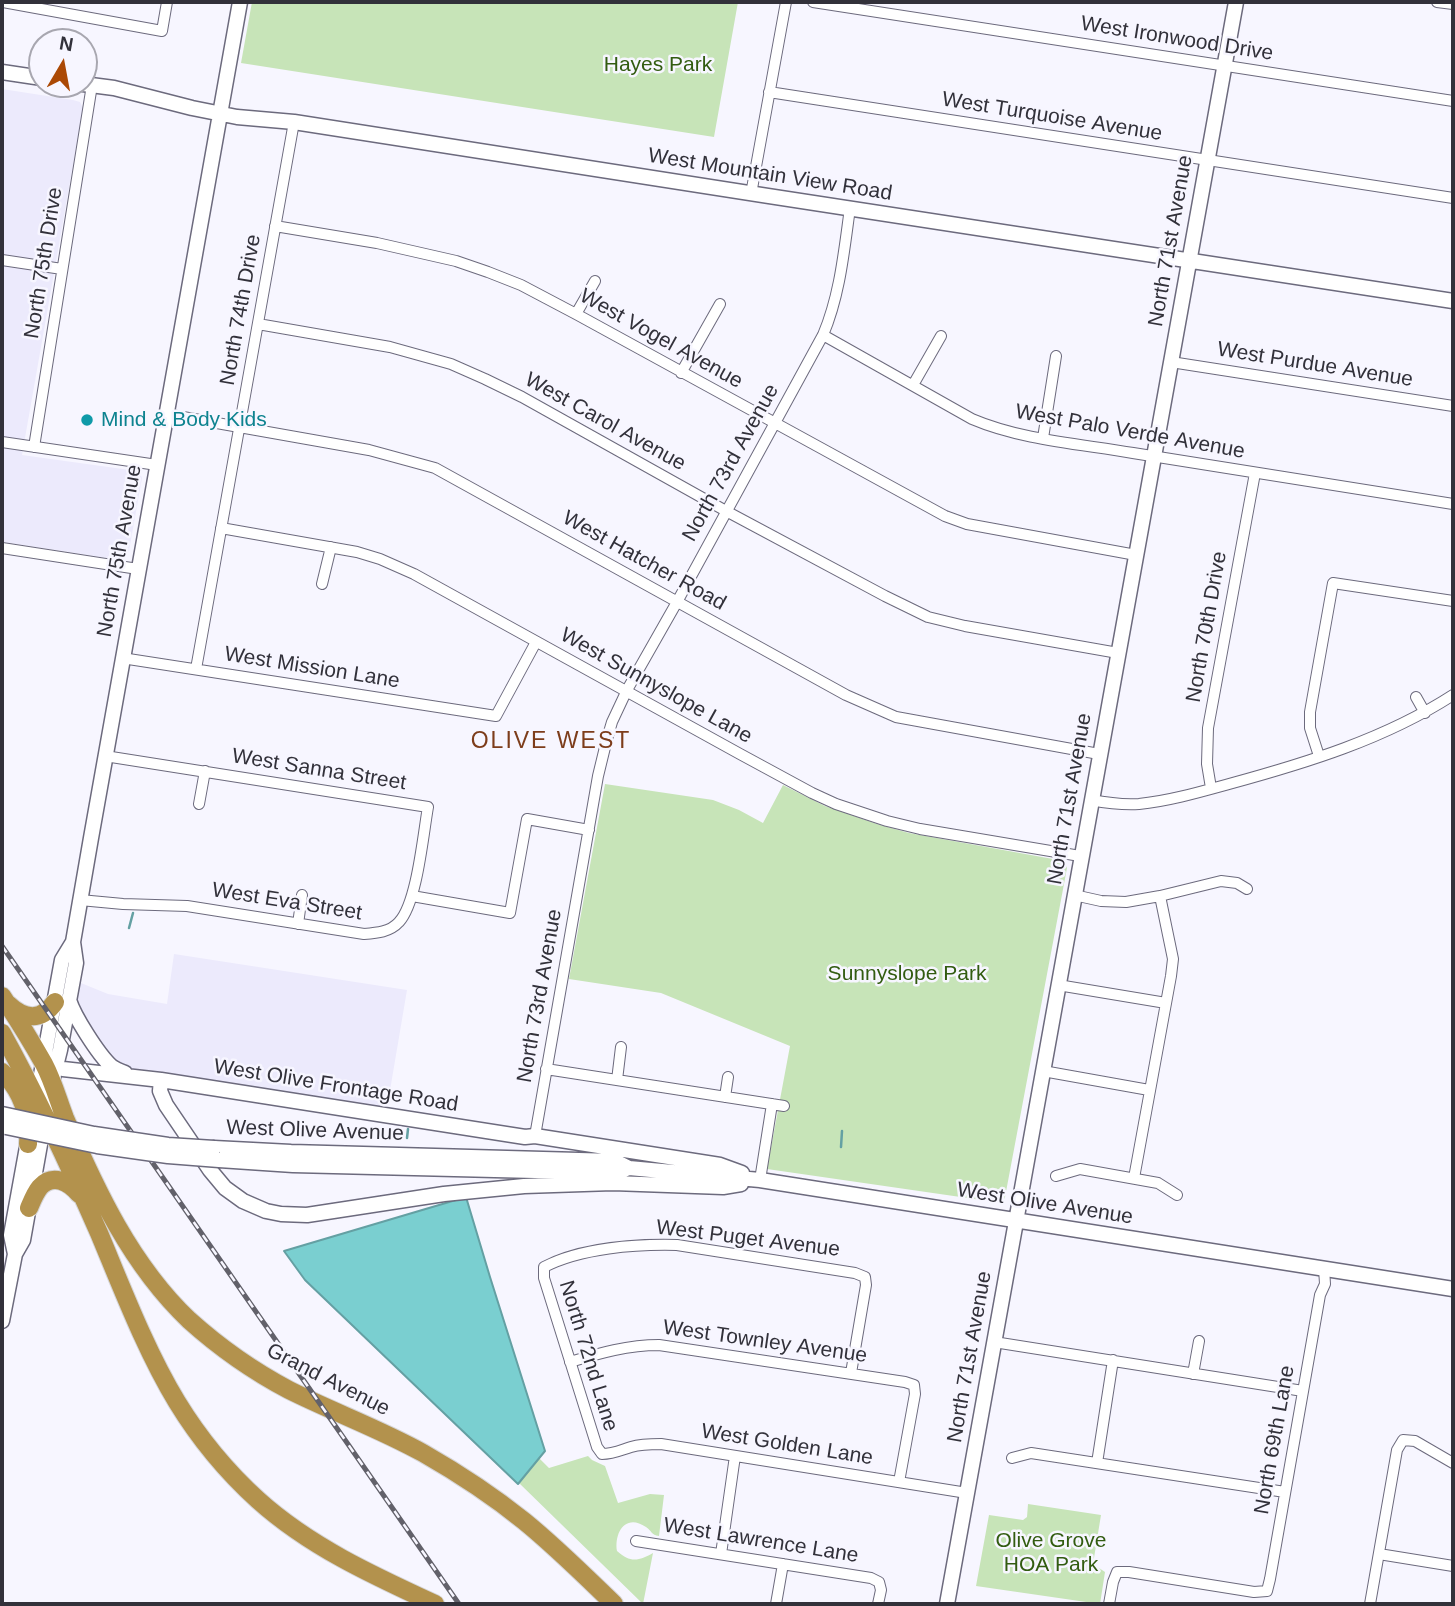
<!DOCTYPE html>
<html>
<head>
<meta charset="utf-8">
<style>
	body { margin:0 }
	#map { position:relative; width:1455px; height:1606px; overflow:hidden; background:#f7f6ff; font-family:Arial,sans-serif }
	canvas { display:block }
	.frame { position:absolute; inset:0; border:4px solid #32313a; pointer-events:none }
	.north { position:absolute; left:28px; top:28px; width:70px; height:70px; box-sizing:border-box; background:#f7f6ff; border:2px solid #a8a7b0; border-radius:50%; rotate:10deg; font-size:19px; font-weight:700; line-height:28px; text-align:center; color:#32313a }
	.north::after { content:''; display:block; margin:auto; width:24px; height:32px; background:#ab4905; clip-path:polygon(50% 0,100% 100%,50% 72%,0 100%) }
</style>
</head>
<body>
<div id="map">
<canvas width="1455" height="1606"></canvas>
<div class="frame"></div>
<div class="north">N</div>
</div>
<script>
const ctx = document.querySelector('canvas').getContext('2d');
ctx.lineJoin = 'round';
function fill(path, color) { ctx.fillStyle = color; ctx.fill(path, 'evenodd'); }
function trace(path, color, width, dash) { ctx.strokeStyle = color; ctx.lineWidth = width; ctx.lineCap = dash ? 'butt' : 'round'; ctx.setLineDash(dash || []); ctx.stroke(path); }
function label(font, color, halo, rows, align = 'center') {
  ctx.font = font + ' Arial,sans-serif'; ctx.lineWidth = 5; ctx.setLineDash([]); ctx.textBaseline = 'middle'; ctx.strokeStyle = halo; ctx.fillStyle = color; for (const [text, x, y, turn = 0] of rows) {
    ctx.save(); ctx.translate(x, y); ctx.rotate((+turn || 0) * Math.PI / 180); ctx.textAlign = isNaN(turn) ? turn : align; if (halo) ctx.strokeText(text, 0, 0); ctx.fillText(text, 0, 0); ctx.restore();
  }
}
fill(new Path2D(`
	M2,89L73,100L80,102L83,108L22,455L137,471L140,473L142,478L129,551L119,558H108L2,542Z
	M174,954L407,990L387,1108L156,1074L124,1068L114,1061L77,1013L74,996L76,981L108,994L167,1004Z`), '#eceafc');
fill(new Path2D(`
	M252,2H738L714,137L241,63Z
	M605,784L713,800L739,810L763,823L783,785L825,806L877,824L909,833L1064,861L1067,868L1005,1197L1002,1203L767,1169L790,1046L661,993L569,979Z
	M588,1456L592,1460L605,1466L618,1503L650,1494L664,1495L659,1536C651,1535 652,1531 646,1527C626,1513 614,1532 617,1551C630,1563 639,1561 653,1553L643,1604L519,1483L539,1458L549,1468Z
	M1028,1504L1101,1515L1093,1564L1105,1572L1100,1604L976,1586L989,1515L1023,1520L1027,1517Z`), '#c7e4b8');
const water = new Path2D(`
	M466,1197L490,1277L545,1451L518,1484L305,1280L284,1251Z`);
fill(water, '#7acfd0');
trace(water, '#64a0a3', 2);
trace(new Path2D(`
	M129,928L133,913
	M407,1138L408,1129
	M841,1147L842,1131
	M1378,1604H1379`), '#64a0a3', 2.5);
const street = new Path2D(`
	M3,2L162,31L167,2
	M813,2L1453,101
	M1437,2L1453,4
	M769,92L1453,198
	M751,194L786,2
	M275,226L377,243L456,261L488,272L521,285L576,314L945,516L967,524L1136,555
	M2,260L62,269
	M576,314L595,281
	M258,324L390,347L451,364L485,379L522,397L726,511L885,596L928,617L965,626L1118,653
	M823,335L972,419C1021,440 1081,444 1133,453C1240,471 1347,487 1453,504
	M1171,362L1453,406
	M681,373L720,304
	M913,385L941,336
	M166,414L369,450L435,468L846,695L896,717L1099,754
	M1043,438L1056,356
	M2,442L157,465
	M34,447L92,85
	M221,528L357,552L380,559L414,574L740,754L812,793L836,804L887,821L920,829L1080,856
	M2,548L138,569
	M322,584L331,547
	M122,658L496,716L536,642
	M196,669L294,122
	M1416,697L1425,713
	M1319,756L1310,728V712L1333,583L1453,601
	M1211,788L1207,764L1208,728L1255,473
	M1091,800C1107,803 1123,805 1139,804C1169,801 1200,792 1229,784C1306,763 1385,739 1453,695
	M199,804L205,771
	M1074,895L1101,901L1126,902L1160,896L1221,881L1237,883L1247,889
	M412,896L510,913L527,819L589,830
	M80,900L123,904L187,906L364,934C377,933 390,932 399,922C417,903 423,835 428,807L105,756
	M298,924L302,895
	M1058,985L1166,1003
	M546,1069L784,1106
	M1043,1071L1149,1090
	M617,1080L621,1047
	M725,1097L728,1077
	M535,1136L598,776L607,739L612,722L627,690L677,602L823,335C840,295 844,251 850,208
	M1056,1176L1080,1169L1158,1183L1177,1195
	M1134,1178L1171,976L1173,959L1160,896
	M760,1180L772,1104
	M994,1342L1303,1391
	M570,1362C600,1353 628,1345 659,1345L905,1382L914,1385L915,1394L899,1482
	M851,1373L866,1285L865,1277L855,1273L677,1245C635,1244 581,1248 544,1267V1278L597,1447L602,1454C613,1454 621,1450 631,1447C641,1444 651,1444 661,1444L967,1493
	M1193,1374L1199,1341
	M1012,1458L1031,1453L1285,1492
	M1097,1463L1113,1360
	M636,1541L871,1578L879,1582L881,1590L878,1604
	M721,1554L735,1456
	M1379,1554L1453,1566
	M776,1604L783,1564
	M1109,1604L1113,1582L1117,1572H1129L1254,1592L1267,1591L1270,1579L1320,1295L1325,1284L1324,1268
	M1370,1604L1397,1450L1403,1440L1415,1441L1453,1463`);
const secondary = new Path2D(`
	M2,72L42,78
	M83,84L114,88L192,108L237,117L294,122C680,183 1067,242 1453,301
	M69,1000C74,1016 98,1054 111,1066C115,1069 120,1071 125,1073
	M47,1065L63,1069L161,1080L525,1137L535,1136L720,1165L742,1173
	M161,1080L160,1091L166,1105L210,1170L225,1188L243,1201L266,1211L281,1214L307,1215L444,1194L524,1186L613,1183L723,1187L741,1184
	M36,1102L62,960L73,942
	M214,1148L291,1152L615,1161L629,1168L760,1180L1453,1289
	M219,1160L293,1165L616,1173L629,1168
	M15,1254L11,1235L29,1136
	M2,1321L15,1254L23,1240L49,1094L60,1050L76,963L73,942L91,838L240,2
	M947,1604C1043,1070 1140,536 1236,2`);
const highway = new Path2D(`
	M2,996C16,1017 31,1041 44,1064C53,1081 58,1100 65,1118C96,1190 131,1265 189,1320C219,1347 253,1371 289,1390C333,1412 380,1429 423,1453C458,1473 493,1496 524,1521C556,1547 585,1576 614,1604
	M8,1004C24,1019 41,1022 55,1002
	M2,1033C38,1098 69,1165 99,1233C122,1288 146,1351 177,1402C199,1438 226,1471 258,1500C309,1546 372,1575 435,1604
	M2,1072C22,1091 30,1116 28,1144
	M29,1208C32,1201 35,1193 40,1187C53,1173 69,1182 79,1194`);
trace(street, '#6c6a7d', 12);
trace(secondary, '#6c6a7d', 17);
trace(highway, '#d6d6d8', 20);
trace(street, '#fff', 10);
trace(secondary, '#fff', 14);
trace(highway, '#b3924d', 18);
const rail = new Path2D(`
	M2,946L459,1604`);
trace(rail, '#62616a', 5);
trace(rail, '#f7f6ff', 2.5, [8]);
const secondaryBridge = new Path2D(`
	M2,1114L94,1134L168,1145L214,1148
	M6,1127L97,1146L168,1156L219,1160`);
trace(secondaryBridge, '#6c6a7d', 17, []);
trace(secondaryBridge, '#fff', 14);
for (const [x, y, r, color] of [
	[87,420,7,"#0f9aa8"]
]) { const dot = new Path2D(); dot.arc(x, y, r, 0, 2 * Math.PI); ctx.fillStyle = color; ctx.fill(dot); trace(dot, '#f7f6ff', 2.5); }
label('21px', '#32313a', '#f7f6ff', [
	["West Ironwood Drive",1177,39,9],
	["West Turquoise Avenue",1052,117,9],
	["West Mountain View Road",770,175,9],
	["North 71st Avenue",1171,241,-80],
	["North 75th Drive",44,263,-81],
	["North 74th Drive",241,310,-80],
	["West Vogel Avenue",661,339,29],
	["West Purdue Avenue",1315,365,9],
	["West Carol Avenue",605,422,29],
	["West Palo Verde Avenue",1130,432,10],
	["North 73rd Avenue",731,463,-61],
	["North 75th Avenue",120,551,-80],
	["West Hatcher Road",644,561,29],
	["North 70th Drive",1207,627,-80],
	["West Mission Lane",312,668,9],
	["West Sunnyslope Lane",656,686,29],
	["West Sanna Street",319,770,9],
	["North 71st Avenue",1070,799,-80],
	["West Eva Street",287,902,9],
	["North 73rd Avenue",540,996,-80],
	["West Olive Frontage Road",336,1086,9],
	["West Olive Avenue",315,1131,2],
	["West Olive Avenue",1045,1204,9],
	["West Puget Avenue",748,1239,7],
	["West Townley Avenue",765,1342,8],
	["North 72nd Lane",588,1356,73],
	["North 71st Avenue",970,1357,-80],
	["Grand Avenue",328,1380,27],
	["North 69th Lane",1275,1440,-80],
	["West Golden Lane",787,1445,9],
	["West Lawrence Lane",761,1541,9]
]);
label('21px', '#325c11', '#f7f6ff', [
	["Hayes Park",658,65],
	["Sunnyslope Park",907,974],
	["Olive Grove",1051,1541],
	["HOA Park",1051,1565]
]);
label('21px', '#0d838f', '#f7f6ff', [
	["Mind & Body Kids",101,420]
], 'left');
ctx.letterSpacing = '2px';
label('23px', '#7d3d1b', '#f7f6ff', [
	["OLIVE WEST",551,742]
]);
ctx.letterSpacing = '0px';
</script>
</body>
</html>
